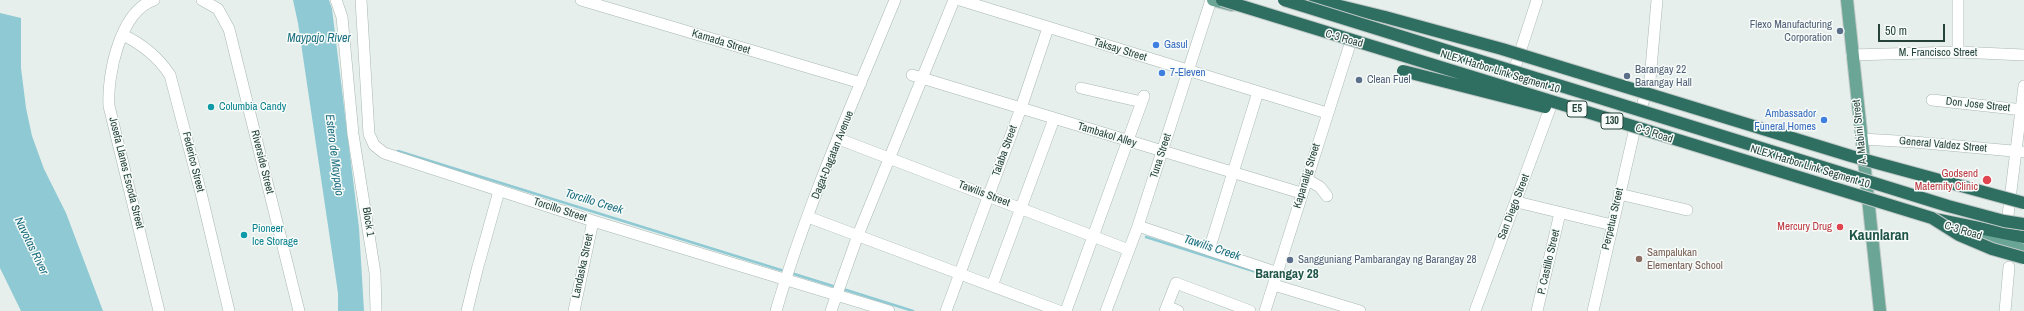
<!DOCTYPE html>
<html>
<head>
<meta charset="utf-8">
<style>
	body { margin:0 }
	#map { position:relative; width:2024px; height:311px; overflow:hidden; background:#e6efeb; font-family:"Archivo Narrow",sans-serif }
	canvas { display:block }
	.scale { position:absolute; left:1878px; top:24px; width:67px; height:18px; box-sizing:border-box; border:2px solid #24423a; border-top:0; padding-left:5px; font-size:12px; line-height:14px; white-space:nowrap; color:#24423a; -webkit-text-stroke:3px #f7fbf9; paint-order:stroke }
</style>
</head>
<body>
<div id="map">
<canvas width="2024" height="311"></canvas>
<div class="scale">50 m</div>
</div>
<script>
const ctx = document.querySelector('canvas').getContext('2d');
ctx.lineJoin = 'round';
function fill(path, color) { ctx.fillStyle = color; ctx.fill(path, 'evenodd'); }
function trace(path, color, width, dash) { ctx.strokeStyle = color; ctx.lineWidth = width; ctx.lineCap = dash ? 'butt' : 'round'; ctx.setLineDash(dash || []); ctx.stroke(path); }
function label(font, color, halo, rows, align = 'center') {
  ctx.font = font + ' "Archivo Narrow",sans-serif'; ctx.lineWidth = 3; ctx.setLineDash([]); ctx.textBaseline = 'middle'; ctx.strokeStyle = halo; ctx.fillStyle = color; for (const [text, x, y, turn = 0] of rows) {
    ctx.save(); ctx.translate(x, y); ctx.rotate((+turn || 0) * Math.PI / 180); ctx.textAlign = isNaN(turn) ? turn : align; if (halo) ctx.strokeText(text, 0, 0); ctx.fillText(text, 0, 0); ctx.restore();
  }
}
fill(new Path2D(`
	M293,0H329L332,9L359,228L364,311H338V293L298,23Z
	M0,13L21,18V68L26,108L32,136L44,169L66,213L103,311H21L0,268Z`), '#8ec9d4');
trace(new Path2D(`
	M398,151L784,271
	M1146,237L1272,277
	M791,273L836,287
	M843,289L913,311`), '#8ec9d4', 2.5);
const minor = new Path2D(`
	M154,0C120,11 107,75 109,106L159,311
	M202,0L218,9L229,29L299,311
	M336,0L342,17L353,134L375,273L376,311
	M361,0L369,134L374,145L384,153L593,221L889,311
	M581,0L861,83
	M960,0L1327,113
	M123,35C142,44 158,57 170,75L201,193L229,311
	M1958,52V0
	M1852,55L1958,52L2024,55
	M912,75L1301,193
	M1081,88L1142,102
	M1508,89L1537,0
	M1932,100L2024,110
	M1642,106L1650,80L1657,0
	M839,139L1129,250
	M1862,139L1914,142L2024,152
	M1306,179L1320,187L1327,196
	M1619,194L1687,210
	M1517,202L1612,225
	M808,217L1059,311
	M2007,223L2024,86
	M1138,226L1278,273
	M1209,250L1258,92
	M1274,285L1360,311
	M992,286L1054,119
	M1167,306L1178,311
	M467,311L477,270L499,191
	M574,311L593,221
	M776,311C807,205 853,102 895,0
	M831,311L858,235L954,0
	M946,311L1021,108L1048,28
	M1066,311L1144,96
	M1106,311L1138,226L1211,0
	M1165,311L1176,283L1250,311
	M1265,311L1351,41
	M1475,311L1552,103
	M1537,311L1560,213
	M1593,311L1635,128
	M2005,311L2009,267`);
const major = new Path2D(`
	M1213,0L1232,5
	M1847,0L1880,311
	M1958,230L2024,250`);
const highway = new Path2D(`
	M1315,0L1385,17
	M1935,219L2024,237`);
trace(minor, '#a8b8b2', 12);
trace(major, '#c2cac8', 14);
trace(highway, '#c2cac8', 14);
trace(minor, '#fff', 11);
trace(major, '#6aa596', 12);
trace(highway, '#2f6f62', 12);
const highwayBridge = new Path2D(`
	M1222,0L1932,218L1959,235L1992,249L2024,258
	M1284,0L1948,206L2004,221L2024,224
	M1385,17L1502,49L1851,156L2024,203
	M1403,71L1545,107`);
trace(highwayBridge, '#c2cac8', 14, []);
trace(highwayBridge, '#2f6f62', 12);
for (const [x, y, r, color] of [
	[1840,31,4,"#5c6f8a"],
	[1156,45,4,"#3f7fe0"],
	[1162,73,4,"#3f7fe0"],
	[1627,76,4,"#5c6f8a"],
	[1359,80,4,"#5c6f8a"],
	[211,107,4,"#0f9aa8"],
	[1824,120,4,"#3f7fe0"],
	[1987,180,5,"#e0444e"],
	[1840,227,4,"#e0444e"],
	[244,235,4,"#0f9aa8"],
	[1639,259,4,"#8d6e63"],
	[1290,260,4,"#5c6f8a"]
]) { const dot = new Path2D(); dot.arc(x, y, r, 0, 2 * Math.PI); ctx.fillStyle = color; ctx.fill(dot); trace(dot, '#f7fbf9', 1.5); }
for (const [x, y, w] of [
	[1577,109,20],
	[1612,121,22]
]) { const box = new Path2D(); box.roundRect(x - w / 2, y - 8, w, 16, 3); ctx.fillStyle = '#f7fbf9'; ctx.fill(box); trace(box, '#24423a', 1); }
label('bold 10px', '#24423a', null, [
	["E5",1577,109],
	["130",1612,121]
]);
label('11px', '#4e5e75', '#f7fbf9', [
	["Flexo Manufacturing",1832,25,"right"],
	["Corporation",1832,38,"right"],
	["Barangay 22",1635,70],
	["Barangay Hall",1635,83],
	["Clean Fuel",1367,80],
	["Sangguniang Pambarangay ng Barangay 28",1298,260]
], 'left');
label('11px', '#24423a', '#f7fbf9', [
	["C-3 Road",1344,39,16],
	["Kamada Street",721,42,17],
	["Taksay Street",1120,50,17],
	["M. Francisco Street",1938,53],
	["NLEX Harbor Link Segment 10",1500,72,17],
	["Don Jose Street",1978,105,6],
	["A. Mabini Street",1860,132,-96],
	["C-3 Road",1654,134,18],
	["Tambakol Alley",1107,135,17],
	["General Valdez Street",1943,145,5],
	["Talaba Street",1005,151,-70],
	["Dagat-Dagatan Avenue",833,155,-68],
	["Tuna Street",1161,156,-72],
	["Federico Street",193,162,76],
	["Riverside Street",262,162,76],
	["NLEX Harbor Link Segment 10",1810,167,17],
	["Josefa Llanes Escoda Street",126,173,76],
	["Kapanalig Street",1307,176,-73],
	["Tawilis Street",984,194,21],
	["San Diego Street",1514,207,-69],
	["Torcillo Street",560,210,18],
	["Perpetua Street",1613,219,-77],
	["Block 1",368,222,81],
	["C-3 Road",1963,231,17],
	["P. Castillo Street",1549,262,-77],
	["Landaska Street",583,266,-78]
]);
label('11px', '#366cbe', '#f7fbf9', [
	["Gasul",1164,45],
	["7-Eleven",1170,73],
	["Ambassador",1816,114,"right"],
	["Funeral Homes",1816,127,"right"]
], 'left');
label('11px', '#0d838f', '#f7fbf9', [
	["Columbia Candy",219,107],
	["Pioneer",252,229],
	["Ice Storage",252,242]
], 'left');
label('11px', '#be3a42', '#f7fbf9', [
	["Godsend",1978,174],
	["Maternity Clinic",1978,187],
	["Mercury Drug",1832,227]
], 'right');
label('11px', '#785e54', '#f7fbf9', [
	["Sampalukan",1647,253],
	["Elementary School",1647,266]
], 'left');
label('italic 12px', '#1c6f80', '#f7fbf9', [
	["Maypajo River",319,39],
	["Estero de Maypajo",334,155,83],
	["Torcillo Creek",594,202,17],
	["Navotas River",31,246,64],
	["Tawilis Creek",1212,248,18]
]);
label('bold 13px', '#1f5548', '#f7fbf9', [
	["Barangay 28",1287,275]
]);
label('bold 15px', '#1f5548', '#f7fbf9', [
	["Kaunlaran",1879,236]
]);
</script>
</body>
</html>
